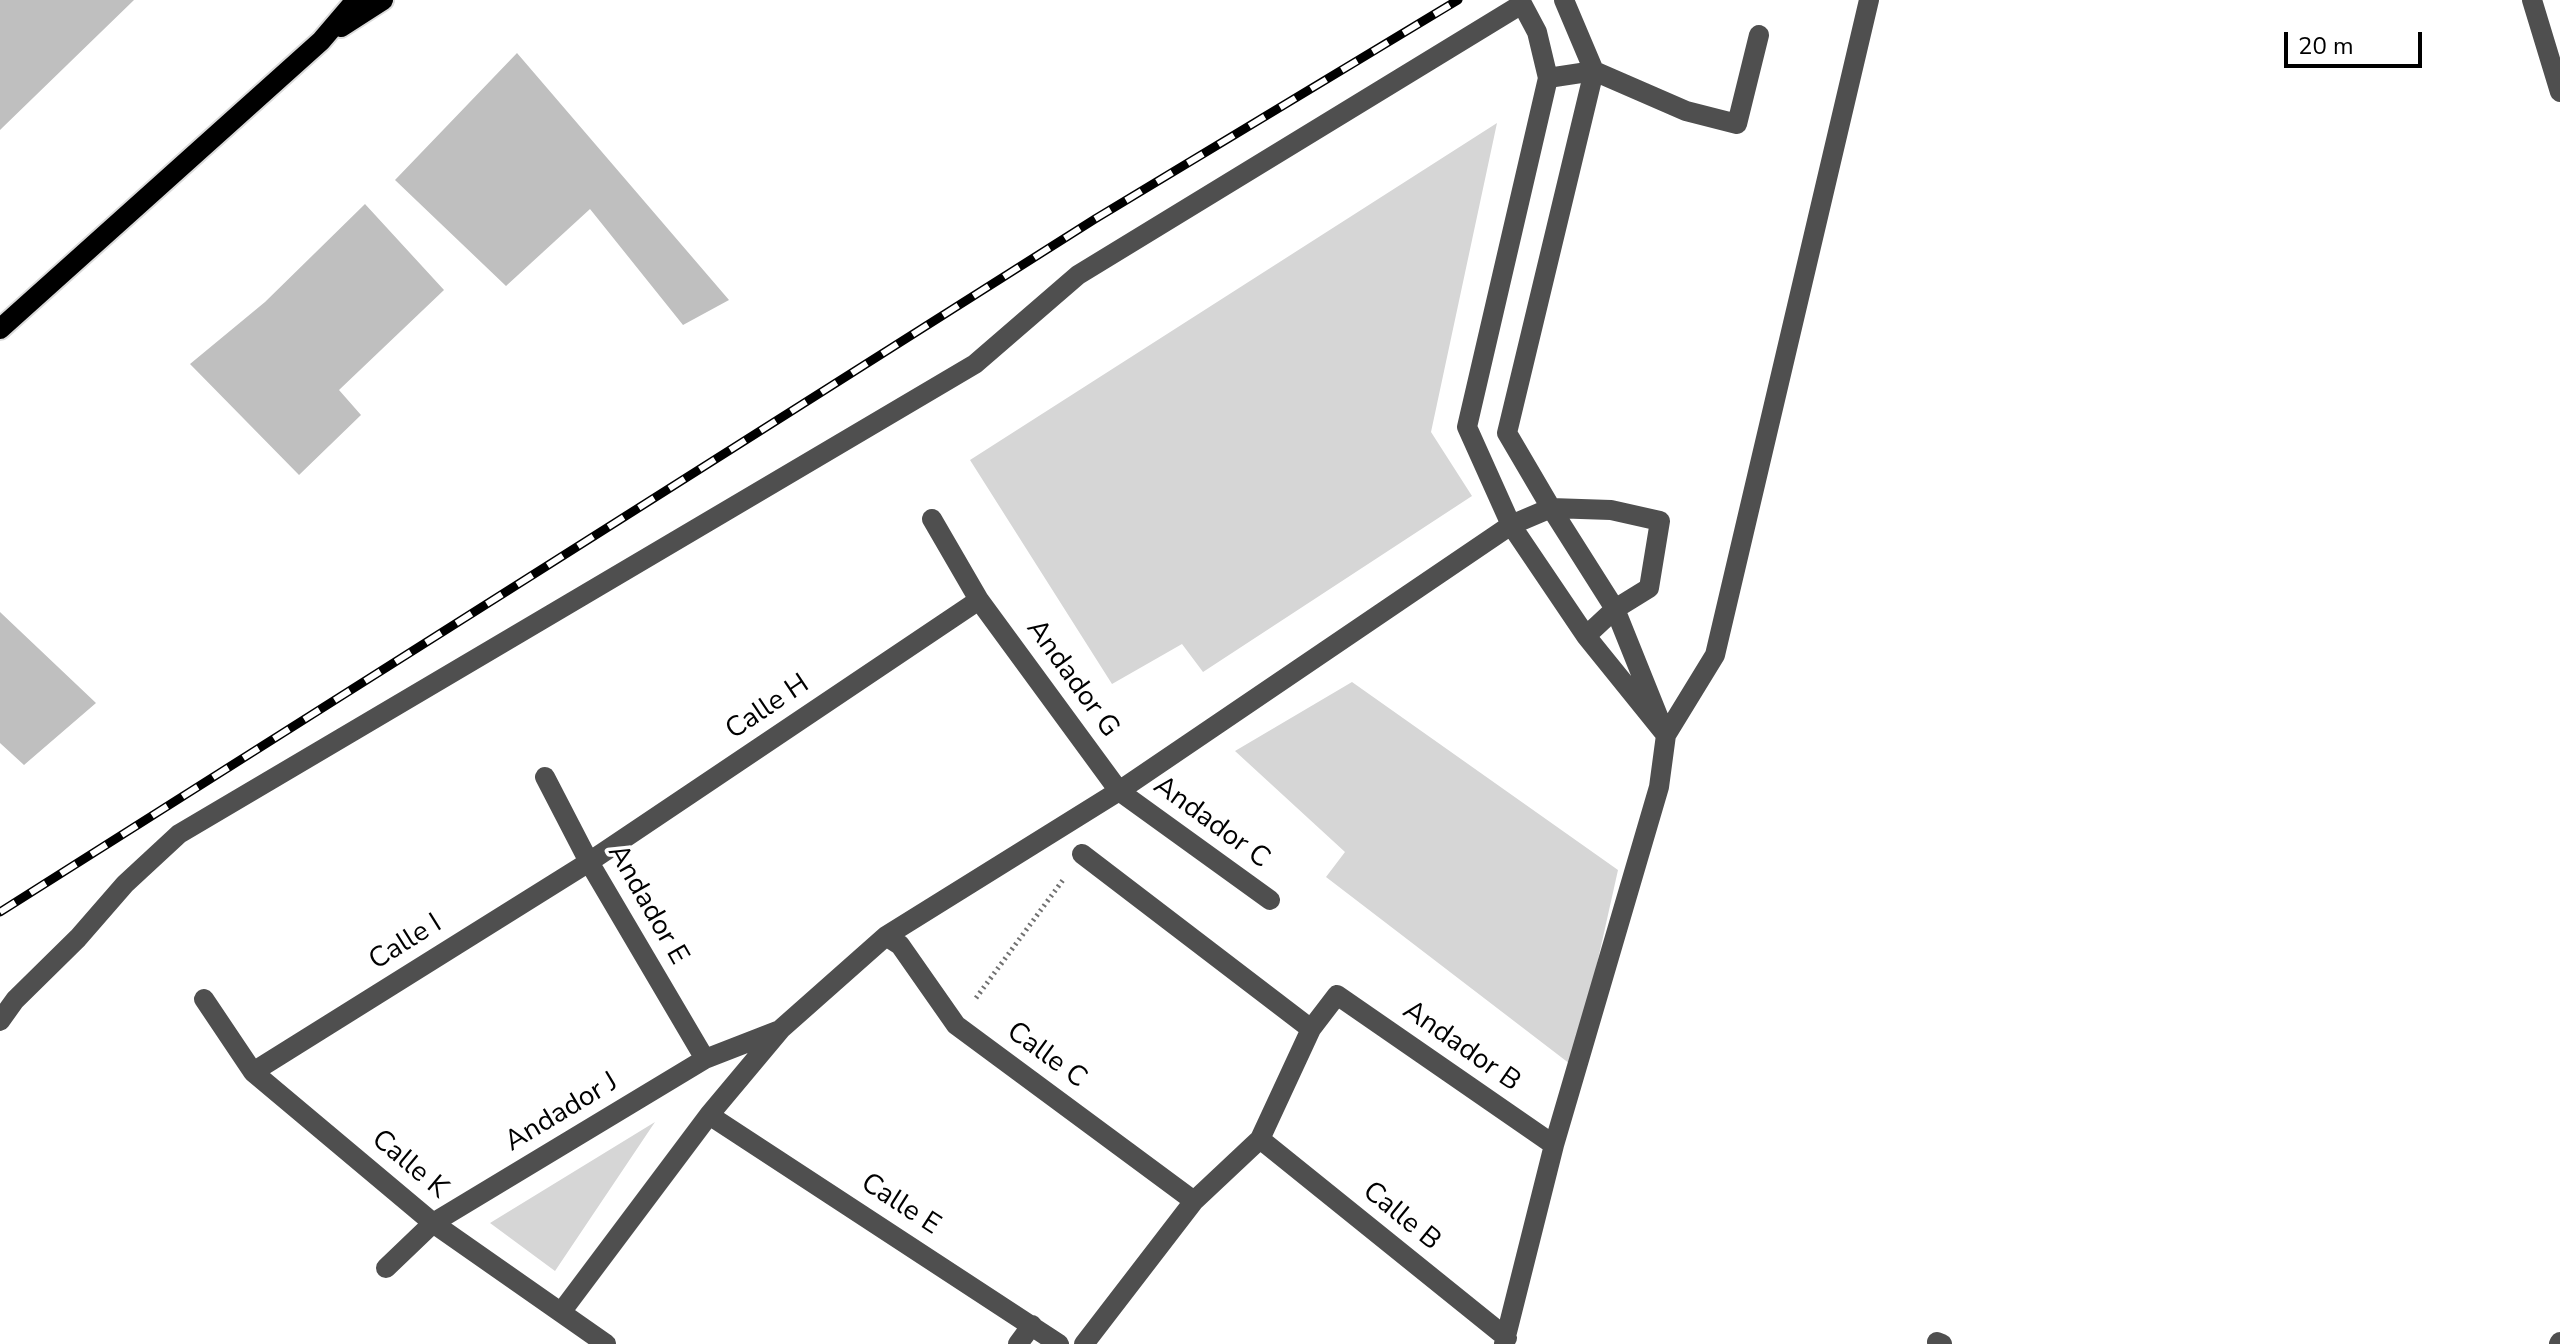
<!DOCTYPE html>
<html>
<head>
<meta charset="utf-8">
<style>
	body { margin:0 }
	#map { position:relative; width:2560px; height:1344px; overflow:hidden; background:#fff; font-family:"Nunito Sans",sans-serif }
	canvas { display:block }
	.scale { position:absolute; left:2284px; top:32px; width:138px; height:36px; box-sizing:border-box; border:4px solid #000; border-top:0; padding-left:10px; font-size:24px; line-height:28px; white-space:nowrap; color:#000; -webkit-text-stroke:6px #fff; paint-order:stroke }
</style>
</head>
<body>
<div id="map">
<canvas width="2560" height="1344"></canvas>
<div class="scale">20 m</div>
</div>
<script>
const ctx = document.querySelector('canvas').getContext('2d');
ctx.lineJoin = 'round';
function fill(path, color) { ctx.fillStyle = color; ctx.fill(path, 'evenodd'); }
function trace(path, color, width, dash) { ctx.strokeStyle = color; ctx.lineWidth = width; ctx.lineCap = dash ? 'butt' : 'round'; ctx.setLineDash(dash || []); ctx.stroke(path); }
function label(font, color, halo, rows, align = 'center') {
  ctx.font = font + ' "Nunito Sans",sans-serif'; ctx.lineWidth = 7; ctx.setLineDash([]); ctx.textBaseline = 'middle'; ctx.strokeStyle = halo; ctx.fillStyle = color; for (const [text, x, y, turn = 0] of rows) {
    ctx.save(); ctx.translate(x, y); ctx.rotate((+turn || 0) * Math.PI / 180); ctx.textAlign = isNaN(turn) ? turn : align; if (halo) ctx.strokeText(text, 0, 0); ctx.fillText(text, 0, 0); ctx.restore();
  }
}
fill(new Path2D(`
	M1497,123L1431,432L1472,496L1203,672L1182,644L1112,684L970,460Z
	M1352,682L1618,870L1574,1067L1326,877L1345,852L1235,751Z
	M655,1122L555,1271L490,1223Z`), '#d6d6d6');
fill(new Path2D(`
	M0,0H134L0,130Z
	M517,53L729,300L683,325L590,209L506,286L395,180Z
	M365,204L444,290L339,390L361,415L299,475L190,364L265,302Z
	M0,612L96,703L24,765L0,743Z`), '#bfbfbf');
const major = new Path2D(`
	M341,27L383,0
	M0,329L321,41L356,0`);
trace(major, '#dbdbdb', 24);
trace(new Path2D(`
	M976,998L1063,880`), '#717171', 5, [2, 4]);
trace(new Path2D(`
	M1520,0L1537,32L1548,78L1467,427L1511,525L1586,636L1666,735
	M1564,0L1594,71L1507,433L1551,508L1615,609L1658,716
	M2532,0L2560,92
	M1548,78L1594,71L1686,111L1737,124L1759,35
	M932,519L979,600L1119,791L1270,900
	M545,777L589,862L705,1059
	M1082,854L1311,1029
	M886,936L900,945L956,1025L1194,1201
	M204,999L253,1072L433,1223L606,1344
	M0,1021L15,1000L78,938L125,884L179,834L975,364L1078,275L1522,4
	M253,1072L589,862L979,600
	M709,1115L1059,1344
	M1260,1139L1507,1338
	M386,1268L433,1223L705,1059L777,1031
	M562,1311L709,1115L781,1029L886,936L1119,791L1511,525L1551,508L1611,510L1660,521L1649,588L1615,609L1586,636
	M1937,1342L1942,1344
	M1018,1344L1032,1325
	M1084,1344L1194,1201L1260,1139L1311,1029L1337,995L1554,1145
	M1504,1344L1554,1145L1659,787L1666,735L1715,655L1869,0
	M2559,1344L2560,1342`), '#4f4f4f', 20);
trace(major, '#000', 20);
const rail = new Path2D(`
	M0,912L1095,219L1458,0`);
trace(rail, '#000', 9);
trace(rail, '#fff', 6, [18]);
label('28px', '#000', '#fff', [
	["Andador G",1072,679,54],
	["Calle H",768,708,-34],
	["Andador C",1211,823,36],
	["Andador E",647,905,60],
	["Calle I",406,943,-32],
	["Andador B",1461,1047,35],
	["Calle C",1046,1056,36],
	["Andador J",562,1113,-31],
	["Calle K",409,1165,40],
	["Calle E",900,1205,33],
	["Calle B",1401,1217,39]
]);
</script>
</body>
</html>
